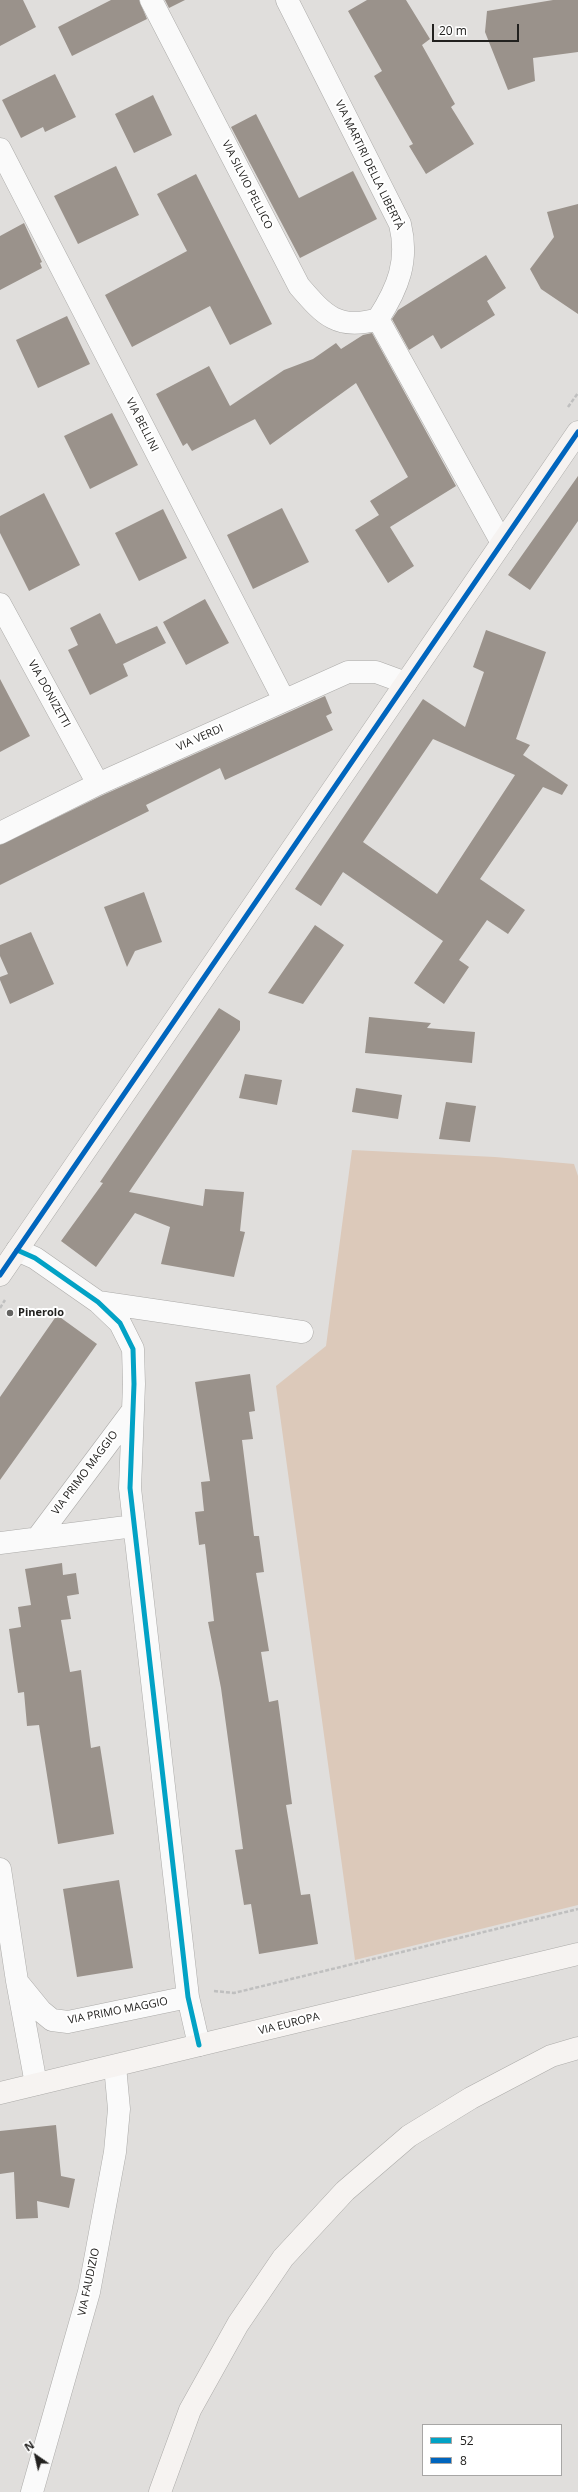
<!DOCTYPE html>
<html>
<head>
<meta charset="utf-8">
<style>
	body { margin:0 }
	#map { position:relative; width:578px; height:2492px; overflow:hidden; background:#e0dedc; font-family:"Open Sans",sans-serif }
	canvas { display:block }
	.legend { position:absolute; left:422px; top:2424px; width:140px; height:52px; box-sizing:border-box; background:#fff; border:1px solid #a7a6a5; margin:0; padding:5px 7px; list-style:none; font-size:12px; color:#22211f }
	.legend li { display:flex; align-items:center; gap:8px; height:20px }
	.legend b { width:20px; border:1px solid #a7a6a5 }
	.north { position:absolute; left:16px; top:2436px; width:40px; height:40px; -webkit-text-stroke:3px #fff; paint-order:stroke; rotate:326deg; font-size:11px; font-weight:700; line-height:16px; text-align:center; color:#22211f }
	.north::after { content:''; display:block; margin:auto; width:14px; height:18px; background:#22211f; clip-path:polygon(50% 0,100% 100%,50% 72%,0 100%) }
	.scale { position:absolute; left:432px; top:24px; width:87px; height:18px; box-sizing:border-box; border:2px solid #22211f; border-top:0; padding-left:5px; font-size:12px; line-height:14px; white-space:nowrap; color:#22211f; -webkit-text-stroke:3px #fff; paint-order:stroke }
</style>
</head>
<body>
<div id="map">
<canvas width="578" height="2492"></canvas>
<ul class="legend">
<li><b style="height:5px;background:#02a2c5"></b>52</li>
<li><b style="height:5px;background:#0065bd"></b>8</li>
</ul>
<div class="north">N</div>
<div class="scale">20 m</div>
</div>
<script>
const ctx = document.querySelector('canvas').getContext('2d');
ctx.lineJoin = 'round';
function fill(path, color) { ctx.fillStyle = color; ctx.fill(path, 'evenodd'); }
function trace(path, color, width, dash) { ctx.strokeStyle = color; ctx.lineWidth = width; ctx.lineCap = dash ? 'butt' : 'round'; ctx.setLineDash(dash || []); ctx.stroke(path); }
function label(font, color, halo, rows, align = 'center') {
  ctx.font = font + ' "Open Sans",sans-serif'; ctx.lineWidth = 4; ctx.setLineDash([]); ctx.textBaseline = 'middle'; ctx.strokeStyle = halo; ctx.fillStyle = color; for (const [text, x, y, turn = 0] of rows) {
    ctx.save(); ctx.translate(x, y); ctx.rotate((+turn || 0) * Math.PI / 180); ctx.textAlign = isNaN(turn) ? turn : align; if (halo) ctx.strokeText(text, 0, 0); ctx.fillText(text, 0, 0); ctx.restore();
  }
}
fill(new Path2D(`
	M352,1150L495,1157L574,1164L578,1176V1905L355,1960L276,1386L326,1346Z`), '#dcc9ba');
fill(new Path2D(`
	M0,0H23L36,27L0,46Z
	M111,0H139L147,19L72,56L58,27Z
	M165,0H185L169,8Z
	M367,0H406L430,39L422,45L455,104L451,107L474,144L426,174L409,146L413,144L374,76L382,71L348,11Z
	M553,0H578V52L533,58L535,81L508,90L485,32L487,11Z
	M55,74L76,117L45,132L43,127L21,138L2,100Z
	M153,95L172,135L134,153L115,114Z
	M256,114L299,198L353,171L377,219L300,258L231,127Z
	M116,166L139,215L78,244L54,196Z
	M196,174L272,324L230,345L210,306L132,347L105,295L187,251L157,194Z
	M578,204V314L541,289L530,269L554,237L547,212Z
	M24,223L42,262L40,263L42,268L0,290V236Z
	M486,255L506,288L487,301L495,315L441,349L433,335L409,350L392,319L398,310Z
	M67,316L90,364L38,388L16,340Z
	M372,333L456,486L390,527L414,566L388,583L355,530L379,515L370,501L408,477L356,383L270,445L255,419L192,451L187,443L183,446L156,394L209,366L230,406L284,370L313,359L336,343L341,349L363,335Z
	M112,413L138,465L90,489L64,436Z
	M578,476V521L530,590L508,575Z
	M44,493L80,565L29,591L0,533V516Z
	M282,508L309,562L253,589L227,535Z
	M163,509L187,558L139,581L115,533Z
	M205,599L229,643L186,665L163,622Z
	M100,613L116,644L157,626L166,643L123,664L128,676L90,695L68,650L78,645L70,628Z
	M486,630L546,652L516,739L530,745L523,755L568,785L562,795L543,787L480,879L525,910L508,934L487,920L459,960L469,967L444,1004L414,983L443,941L343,872L321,906L295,889L423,699L465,727L484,672L473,667ZM433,739L515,775L437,894L363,842Z
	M0,679L30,736L0,752Z
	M325,696L332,713L326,716L333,730L225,780L220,768L146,805L149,811L0,885V845L103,795Z
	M144,892L162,942L135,951L127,967L104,907Z
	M315,925L344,945L303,1004L268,993Z
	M31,932L54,984L10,1004L0,980V977L8,974L0,956V945Z
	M219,1008L240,1021V1030L129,1192L203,1206L205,1189L244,1192L240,1231L245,1232L234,1277L161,1264L170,1227L135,1213L96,1267L61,1241L103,1183L100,1182Z
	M369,1017L431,1023L427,1028L475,1032L472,1063L365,1053Z
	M245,1074L282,1080L277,1105L239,1098Z
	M356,1088L402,1095L398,1119L352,1112Z
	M446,1102L476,1106L470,1142L439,1139Z
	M57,1315L97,1344L0,1480V1397Z
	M250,1374L255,1411L249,1412L253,1439L242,1440L254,1536H259L264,1572L256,1573L269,1651L261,1652L269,1702L278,1700L292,1804L286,1805L301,1895L310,1894L318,1944L259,1954L251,1904L244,1905L235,1850L243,1849L221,1688L208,1622L214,1621L205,1544L199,1545L195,1512L204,1511L201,1482L210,1481L195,1382Z
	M62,1563L63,1575L76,1573L79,1594L67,1596L71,1619L61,1620L70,1672L81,1670L91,1748L100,1746L114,1834L58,1844L39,1725L27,1726L24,1692L18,1693L9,1629L21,1627L18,1607L31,1605L25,1569Z
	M119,1880L133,1968L77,1977L63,1889Z
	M56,2125L61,2176L75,2179L69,2208L37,2201L38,2218L16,2219L14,2172L0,2174V2131Z`), '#9a928b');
const street = new Path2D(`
	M151,0L299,286C324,315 338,331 378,319
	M287,0L400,224C409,261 398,288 378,319
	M0,149L284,700
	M378,319L502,543
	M0,604L98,784
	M0,833L98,784L348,672H376L406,683
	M17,1250L35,1258L98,1302L120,1323L133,1349L134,1384L130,1488L188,1997L199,2045
	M98,1302L302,1332
	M38,1537L133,1410
	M0,1543L134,1526
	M0,1869L17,1981L36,2084
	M19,1984L41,2011L52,2020L68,2022L188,1997
	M32,2492L89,2292L115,2152L119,2109L115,2066`);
const secondary = new Path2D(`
	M0,1275L578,432
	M0,2093L578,1954
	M160,2492L190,2410L238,2324L283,2258L345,2191L409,2136L471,2098L551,2056L578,2048`);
trace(street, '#acaba9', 23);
trace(secondary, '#acaba9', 23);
trace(new Path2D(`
	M568,407L578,393
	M0,1308L5,1300
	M214,1991L234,1993L578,1909`), '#bfbfbf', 2.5, [4, 2]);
trace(street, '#fafafa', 22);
trace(secondary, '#f6f3f1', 22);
trace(new Path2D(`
	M17,1250L35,1258L98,1302L120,1323L133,1349L134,1384L130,1488L188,1997L199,2045`), '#02a2c5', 5);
trace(new Path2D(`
	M0,1275L578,432`), '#0065bd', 5);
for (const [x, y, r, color] of [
	[10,1313,4,"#646361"]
]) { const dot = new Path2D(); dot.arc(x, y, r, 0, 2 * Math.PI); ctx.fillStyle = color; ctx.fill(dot); trace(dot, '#fff', 1.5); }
label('11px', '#22211f', '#fff', [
	["VIA MARTIRI DELLA LIBERTÀ",369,165,64],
	["VIA SILVIO PELLICO",247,185,63],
	["VIA BELLINI",142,425,63],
	["VIA DONIZETTI",49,694,61],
	["VIA VERDI",200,738,-24],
	["VIA PRIMO MAGGIO",85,1473,-53],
	["VIA PRIMO MAGGIO",118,2011,-11],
	["VIA EUROPA",289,2024,-14],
	["VIA FAUDIZIO",89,2282,-78]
]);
label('bold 11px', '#22211f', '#fff', [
	["Pinerolo",18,1313]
], 'left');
</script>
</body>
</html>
